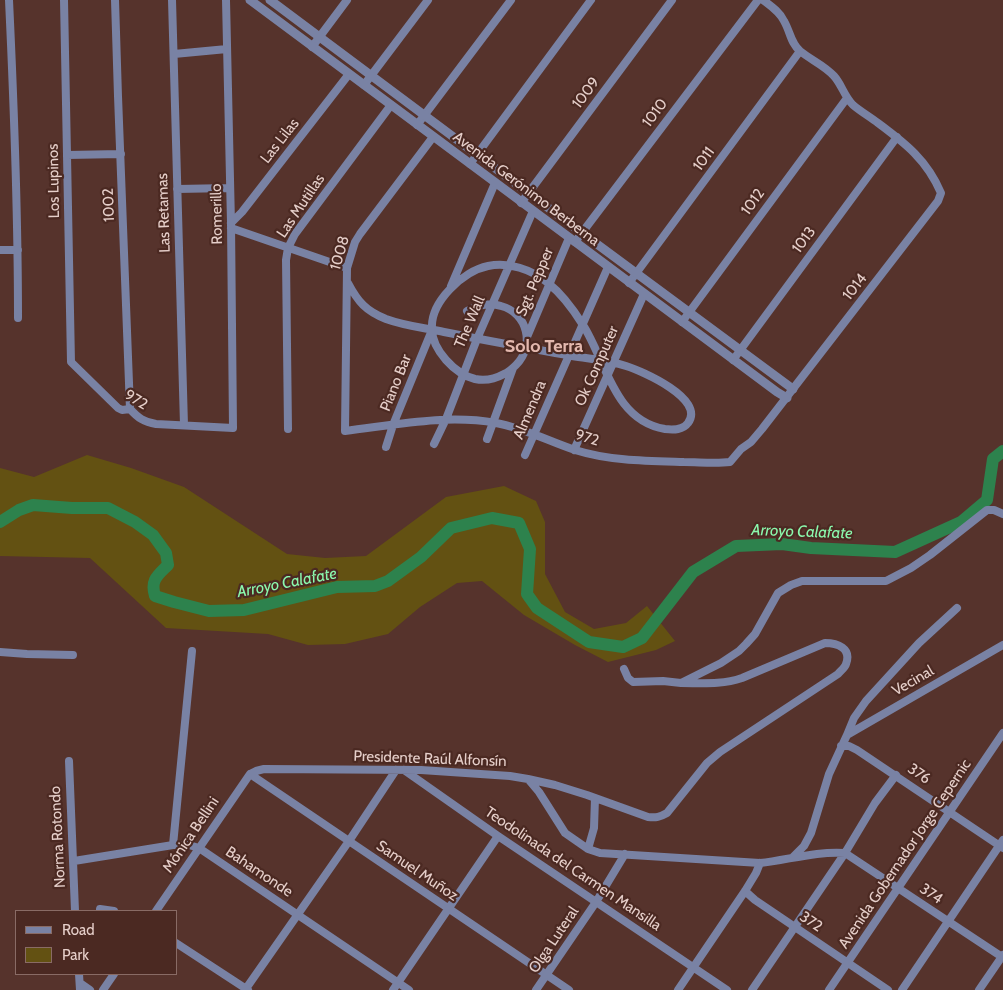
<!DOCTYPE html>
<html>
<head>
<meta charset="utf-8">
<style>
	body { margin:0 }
	#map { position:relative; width:1003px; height:990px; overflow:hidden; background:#56332c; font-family:Cabin,sans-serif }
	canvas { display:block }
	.legend { position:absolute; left:15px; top:910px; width:162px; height:65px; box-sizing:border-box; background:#4b2922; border:1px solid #896b65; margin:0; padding:6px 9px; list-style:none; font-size:15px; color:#e6cfca }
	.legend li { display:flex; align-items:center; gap:10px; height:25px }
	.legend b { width:25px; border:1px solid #896b65 }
</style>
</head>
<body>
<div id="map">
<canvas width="1003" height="990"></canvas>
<ul class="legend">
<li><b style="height:6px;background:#7982a4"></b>Road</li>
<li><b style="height:14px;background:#635112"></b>Park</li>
</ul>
</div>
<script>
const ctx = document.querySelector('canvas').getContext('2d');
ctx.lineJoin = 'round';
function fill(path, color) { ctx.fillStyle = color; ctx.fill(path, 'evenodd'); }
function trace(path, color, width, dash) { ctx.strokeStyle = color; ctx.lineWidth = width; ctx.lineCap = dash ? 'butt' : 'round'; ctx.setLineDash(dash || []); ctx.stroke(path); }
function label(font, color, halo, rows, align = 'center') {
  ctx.font = font + ' Cabin,sans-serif'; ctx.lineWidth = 4.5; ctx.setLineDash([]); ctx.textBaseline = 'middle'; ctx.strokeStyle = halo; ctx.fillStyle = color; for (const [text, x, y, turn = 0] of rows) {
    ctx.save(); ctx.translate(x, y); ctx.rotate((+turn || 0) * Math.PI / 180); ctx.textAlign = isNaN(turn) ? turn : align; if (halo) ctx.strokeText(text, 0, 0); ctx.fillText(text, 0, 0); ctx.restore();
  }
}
fill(new Path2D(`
	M87,455L131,468L184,487L287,554L325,558L366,556L446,497L504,486L536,501L545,522V574L565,612L594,629L626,623L647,606L675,641L656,650L608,662L575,645L524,615L482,581L457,583L420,607L388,634L345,644L308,645L268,634L166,628L90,558L0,556V468L34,477Z`), '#635112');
trace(new Path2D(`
	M0,522L19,510L33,505L72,508H108L135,522L153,535L166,553L168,565C158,575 150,580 155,596L174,602L209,611L244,610L337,587L375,586L388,581L421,557L451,528L492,518L519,523L530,549L527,594L537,608L589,642L623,647L642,638L693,572L736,546L782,544L811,548L895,552L961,522L987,500L993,459L1003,451`), '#2d824d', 12);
trace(new Path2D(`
	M9,0C14,106 18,212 18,318
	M64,0L71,362L118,408L122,410L130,409
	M115,0L118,96L130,409
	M172,0L184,425
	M312,47L347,0
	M174,54L227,49
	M364,85L428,0
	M417,125L511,0
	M433,137L360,234L355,242L347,268L345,431C395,425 446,414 496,423C524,428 548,441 575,450C610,461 647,461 684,462C699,462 715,464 730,462L741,449L751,442L762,429L938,201L941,193C927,160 905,143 878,123C870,117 860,111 853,105C844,96 842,85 834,76C824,65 811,60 800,51C791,44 790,31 784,21C780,12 771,6 763,0
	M67,155L121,154
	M470,164L591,0
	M177,189L230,188
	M521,203L672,0
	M231,223L242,212L349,74
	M231,228L347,268
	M575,242L758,0
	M0,250H18
	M348,283C358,302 366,311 386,319C405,326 425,328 444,332C487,341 529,348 572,356C590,359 608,360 626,366C642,371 706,399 688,423C683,430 674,430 665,429C614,421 606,361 583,325C573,309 562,294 548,283C531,269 509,262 488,266C463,271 430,302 432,329C432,340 439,352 446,360C454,369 463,376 475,379C485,381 495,379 504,374C509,372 512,369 516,365C535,346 528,313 501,306C489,302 478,305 467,311
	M629,283L800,51
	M451,286L495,183
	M682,322L847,98
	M527,337L569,238
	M733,360L897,137
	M130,409C138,418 144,422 156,424L233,428L231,223L226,0
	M288,429L286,260L288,248L295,234L391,105
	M487,439L513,368
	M434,444L446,419L477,339L533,211
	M386,447L393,425L432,330
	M574,450L644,294
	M525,455L608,267
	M0,652L27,654L73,655
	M624,669L628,678L633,682L663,681L681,683L721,663L739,651L746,644L755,634L778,593L791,585L802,581H886L911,568L930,555L987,510H994L1003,514
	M847,735L854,718L866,701L919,643L957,608
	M841,746H849L857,750L1003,848
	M69,761L75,911
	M404,770L498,836L727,990
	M250,774L569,990
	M528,779L555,785L587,795L648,817C656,818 660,817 667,813L707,763L720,752L838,674C840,671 845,668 846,664C852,648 837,643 825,643L742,678C722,685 702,683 681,683
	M173,845L192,651
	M588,849L594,828L595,798
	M793,857L804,846L811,833L829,774L847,735L1003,645
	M74,861L173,845H189L199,848L409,990
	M745,891L755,900L888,990
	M100,909L114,911
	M156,911L250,774L256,771L264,769L421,770L510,776L528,779L539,792L565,833L588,849L600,853L760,863C788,860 816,851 845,853L1002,957
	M176,943L248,990
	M79,974L80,990
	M80,983L90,990
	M103,990L114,974
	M245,990L349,841L396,770
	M393,990L498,836
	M536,990L596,902L625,854
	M678,990L745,891L756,873L760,863
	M752,990L845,853L875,803L896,775
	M829,990L1003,733
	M902,990L1003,840
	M979,990L1003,955`), '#7982a4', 8);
trace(new Path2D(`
	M250,0L777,392L787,398
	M270,0L582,233L793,389`), '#7982a4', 9);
label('15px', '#e6cfca', '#4b2922', [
	["1009",586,93,-53],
	["1010",655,113,-53],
	["Las Lilas",280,141,-52],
	["1011",704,159,-54],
	["Los Lupinos",54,181,-91],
	["Avenida Gerónimo Berberna",526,189,37],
	["1012",753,202,-54],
	["1002",109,205,-92],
	["Las Mutillas",301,206,-56],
	["Las Retamas",164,213,-92],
	["Romerillo",217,214,-91],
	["1013",804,240,-54],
	["1008",340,253,-74],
	["Sgt. Pepper",535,282,-67],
	["1014",855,287,-52],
	["The Wall",470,322,-67],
	["Ok Computer",597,366,-66],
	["Piano Bar",396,383,-68],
	["972",136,400,31],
	["Almendra",530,410,-67],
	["972",587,438,17],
	["Vecinal",913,681,-30],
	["Presidente Raúl Alfonsín",430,759,2],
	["376",919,774,34],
	["Mónica Bellini",191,835,-56],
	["Norma Rotondo",58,837,-93],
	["Avenida Gobernador Jorge Cepernic",905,854,-56],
	["Teodolinada del Carmen Mansilla",573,869,34],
	["Samuel Muñoz",417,871,34],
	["Bahamonde",259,872,34],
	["374",931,894,34],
	["372",811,922,34],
	["Olga Luteral",554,940,-56]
]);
label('italic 16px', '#8bf9ad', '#4b2922', [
	["Arroyo Calafate",802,532,2],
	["Arroyo Calafate",287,583,-11]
]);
label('bold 18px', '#e3b8ae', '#4b2922', [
	["Solo Terra",544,347]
]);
</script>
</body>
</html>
